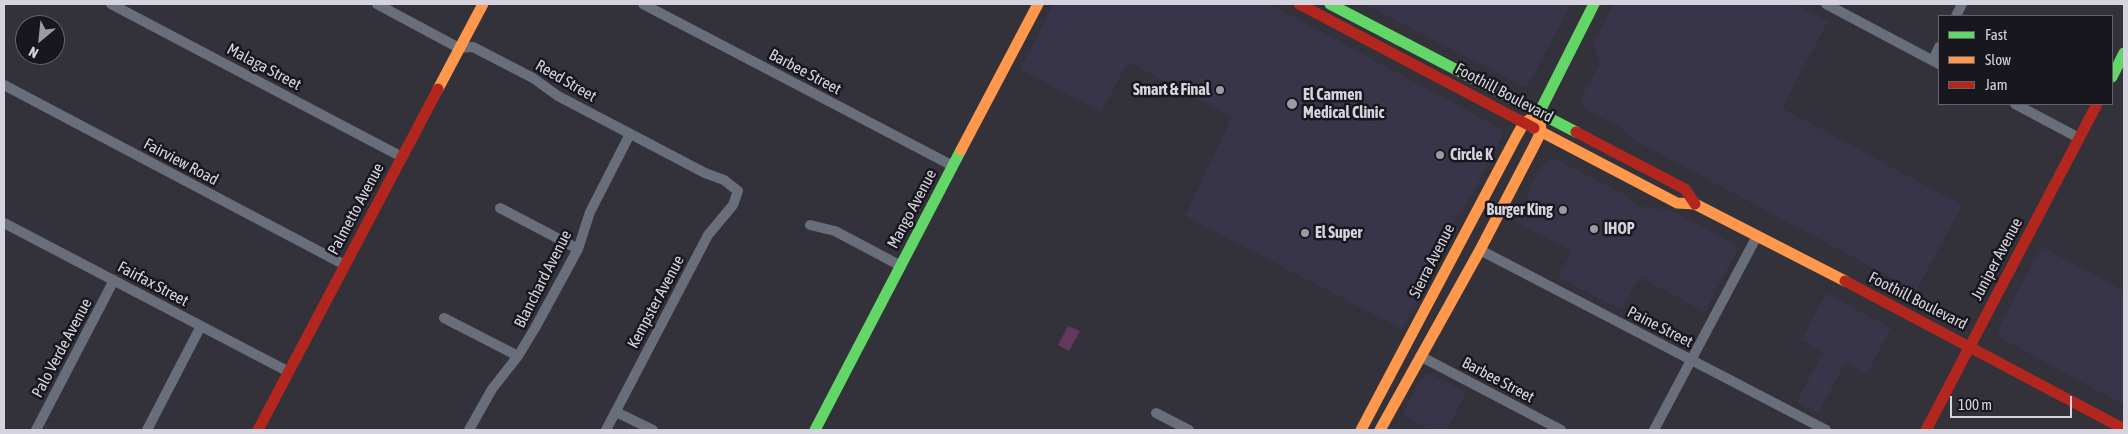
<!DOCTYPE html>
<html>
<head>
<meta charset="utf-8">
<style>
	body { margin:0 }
	#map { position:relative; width:2128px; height:434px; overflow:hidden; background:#33323a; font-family:"Asap Condensed",sans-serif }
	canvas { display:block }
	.frame { position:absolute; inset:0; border:5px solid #d5d4de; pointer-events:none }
	.legend { position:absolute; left:1938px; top:15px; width:175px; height:90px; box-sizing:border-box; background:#18171e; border:1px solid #64636b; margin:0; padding:6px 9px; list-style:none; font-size:15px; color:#d5d4de }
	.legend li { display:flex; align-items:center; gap:10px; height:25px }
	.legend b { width:25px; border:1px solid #64636b }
	.north { position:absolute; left:15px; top:15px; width:50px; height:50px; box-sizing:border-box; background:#18171e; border:1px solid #64636b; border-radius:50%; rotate:208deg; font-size:14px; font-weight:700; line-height:20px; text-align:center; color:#d5d4de }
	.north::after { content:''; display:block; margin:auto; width:18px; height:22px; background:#9c9ba5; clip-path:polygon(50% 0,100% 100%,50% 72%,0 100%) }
	.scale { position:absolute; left:1950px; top:396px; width:122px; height:22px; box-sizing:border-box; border:2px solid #d5d4de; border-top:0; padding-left:6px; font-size:15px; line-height:18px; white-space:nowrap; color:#d5d4de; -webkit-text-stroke:4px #18171e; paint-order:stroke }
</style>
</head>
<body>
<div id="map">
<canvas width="2128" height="434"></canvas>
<div class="frame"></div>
<ul class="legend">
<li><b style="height:6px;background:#63d668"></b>Fast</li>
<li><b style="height:6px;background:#ff974d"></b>Slow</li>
<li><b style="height:6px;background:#b3261e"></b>Jam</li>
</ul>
<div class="north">N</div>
<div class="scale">100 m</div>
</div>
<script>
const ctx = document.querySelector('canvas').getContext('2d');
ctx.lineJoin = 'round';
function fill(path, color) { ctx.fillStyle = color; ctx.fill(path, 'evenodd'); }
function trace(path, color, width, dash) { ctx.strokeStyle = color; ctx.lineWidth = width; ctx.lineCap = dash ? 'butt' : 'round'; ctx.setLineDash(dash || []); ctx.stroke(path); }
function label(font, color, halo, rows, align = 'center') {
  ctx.font = font + ' "Asap Condensed",sans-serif'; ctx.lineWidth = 5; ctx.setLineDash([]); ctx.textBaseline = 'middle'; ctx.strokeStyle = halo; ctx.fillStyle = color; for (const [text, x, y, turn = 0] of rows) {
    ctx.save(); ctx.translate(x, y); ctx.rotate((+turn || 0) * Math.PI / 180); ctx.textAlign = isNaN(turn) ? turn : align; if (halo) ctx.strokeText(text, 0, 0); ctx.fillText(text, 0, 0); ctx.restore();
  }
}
fill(new Path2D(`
	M1054,4H1269L1502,129V136L1474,191L1439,247L1436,256L1439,258L1402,329L1185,216L1232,117L1128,62L1101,112L1020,69Z
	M1364,4H1571L1528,85L1523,86Z
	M1614,4H1794L1828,21L1782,108L1962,205L1916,291L1629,137L1620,127L1585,110L1581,98L1600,64L1593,43Z
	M1554,158L1629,197V201L1643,208L1647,206L1674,212L1736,245L1737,250L1705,312L1639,277L1622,310L1558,277L1572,251L1513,220L1530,192L1529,188L1543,164Z
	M2042,247L2124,291V405L1999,337L1998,329Z
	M1826,293L1891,328L1867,374L1845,362L1818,414L1797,402L1823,352L1802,340Z
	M1429,373L1466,392L1447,430H1430L1402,415L1421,379Z`), '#38354a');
fill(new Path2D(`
	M1068,326L1080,331L1069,351L1058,345Z`), '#63385d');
trace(new Path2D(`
	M111,4L402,157
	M377,4L459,48L473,47L533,78L558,96L705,173L724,180L738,191L733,205L708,235L606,430
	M643,4L953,166
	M1826,4L1939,64
	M1956,16L1962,4
	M1933,60L1939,47
	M4,85L345,265
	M2015,104L2079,138
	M500,208L578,249
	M4,223L289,372
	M810,225L835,231L901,266
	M1480,250L1826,430
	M444,318L518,356
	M1420,356L1561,430
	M616,412L653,430
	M1156,413L1189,430
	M36,430L114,280
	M147,430L201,326
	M469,430L492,389L518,356L535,328L578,249L590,212L630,134
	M1654,430L1757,236`), '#696e7b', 10);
trace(new Path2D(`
	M1330,4L1576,132
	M2112,77L2124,53
	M1540,120L1539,113L1594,4
	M815,430L961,150`), '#63d668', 11);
trace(new Path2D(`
	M438,89L483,4
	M1534,128L1677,203L1695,204L1845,281
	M961,150L1038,4
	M1361,430L1516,137L1524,123L1532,118
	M1380,430L1480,250L1533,148L1541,132L1540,120`), '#ff974d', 11);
trace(new Path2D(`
	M1299,4L1534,128
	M1576,132L1685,189L1695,204
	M1845,281L2124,429
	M258,430L438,89
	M1926,430L2097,104`), '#b3261e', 11);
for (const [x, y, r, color] of [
	[1220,90,5,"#9c9ba5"],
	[1292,104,6,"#9c9ba5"],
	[1440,155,5,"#9c9ba5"],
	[1563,210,5,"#9c9ba5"],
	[1594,229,5,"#9c9ba5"],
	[1305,233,5,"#9c9ba5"]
]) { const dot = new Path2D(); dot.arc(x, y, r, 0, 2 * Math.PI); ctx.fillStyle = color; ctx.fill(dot); trace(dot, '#18171e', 2); }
label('16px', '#d5d4de', '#18171e', [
	["Malaga Street",264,67,28],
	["Barbee Street",805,72,28],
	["Reed Street",566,81,30],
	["Foothill Boulevard",1504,93,28],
	["Fairview Road",181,162,28],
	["Palmetto Avenue",356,209,-62],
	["Mango Avenue",912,209,-62],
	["Juniper Avenue",1997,259,-62],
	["Sierra Avenue",1432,261,-63],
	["Blanchard Avenue",543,279,-63],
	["Fairfax Street",153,284,28],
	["Foothill Boulevard",1918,301,27],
	["Kempster Avenue",656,302,-62],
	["Paine Street",1660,327,27],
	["Palo Verde Avenue",62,348,-62],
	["Barbee Street",1498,380,28]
]);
label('bold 16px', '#d5d4de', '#18171e', [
	["Smart & Final",1210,90,"right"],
	["El Carmen",1303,95],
	["Medical Clinic",1303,113],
	["Circle K",1450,155],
	["Burger King",1553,210,"right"],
	["IHOP",1604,229],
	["El Super",1315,233]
], 'left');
</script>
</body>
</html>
